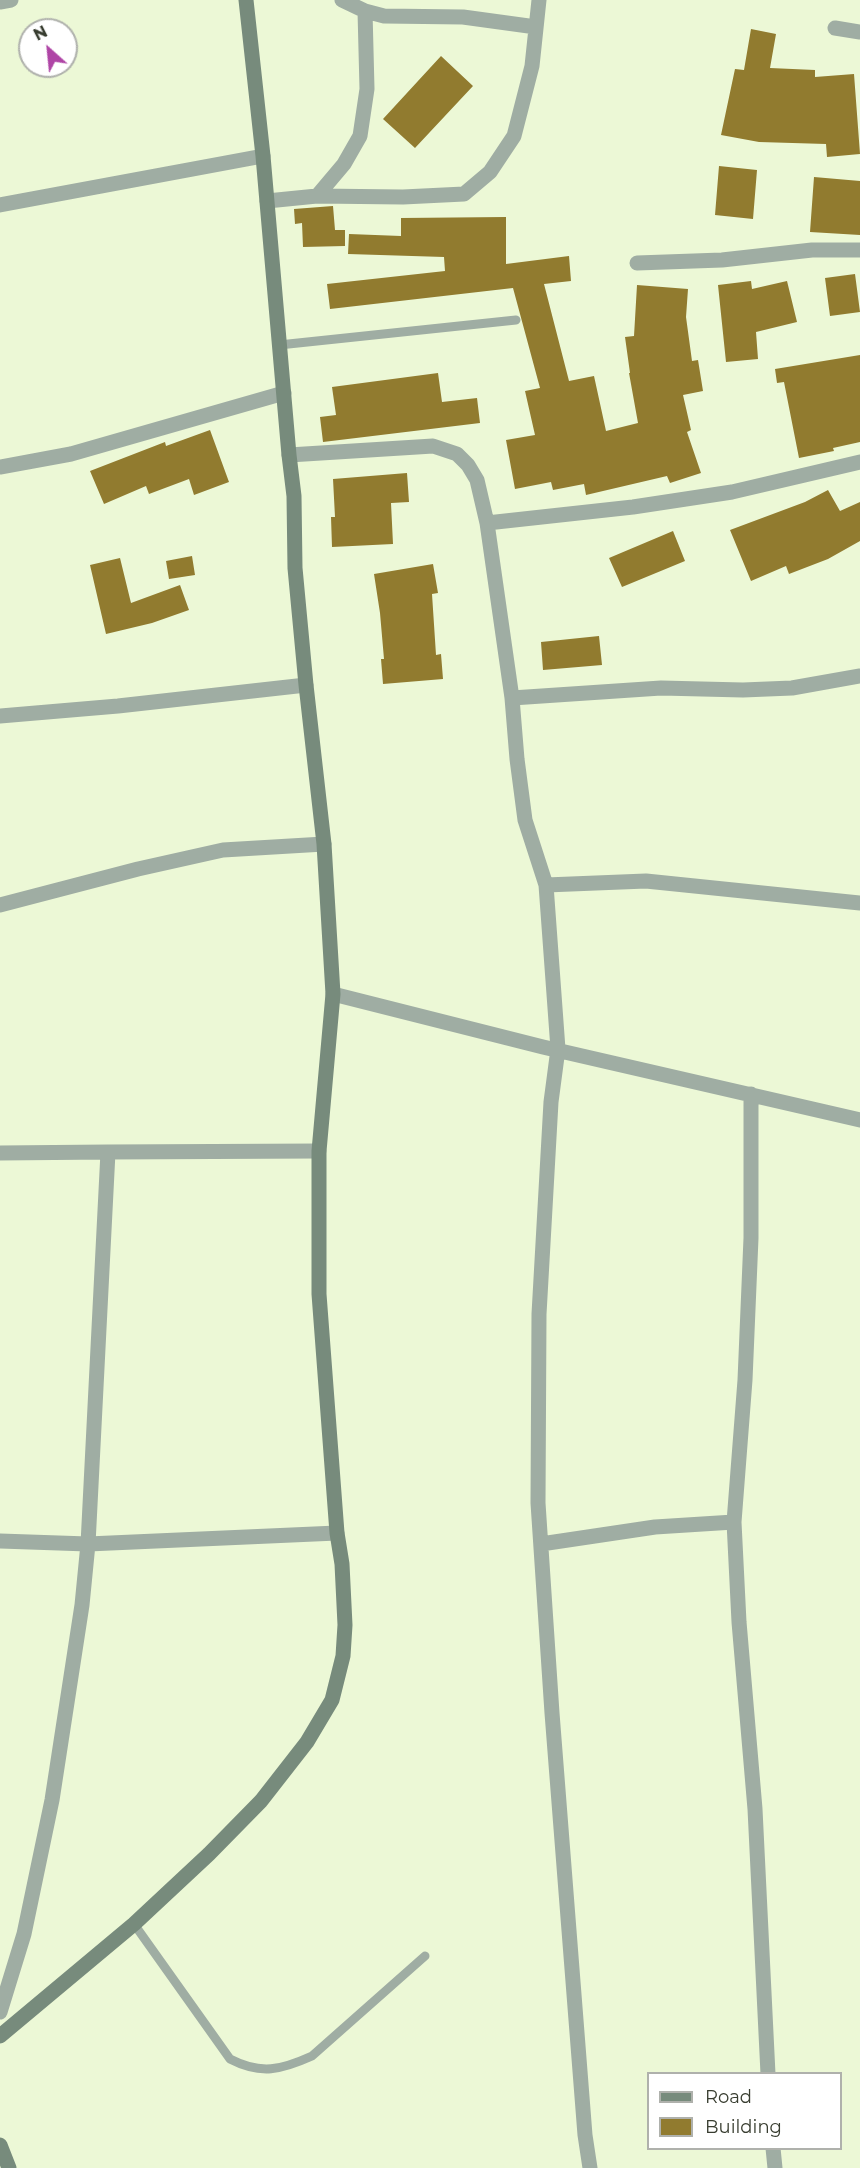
<!DOCTYPE html>
<html>
<head>
<meta charset="utf-8">
<style>
	body { margin:0 }
	#map { position:relative; width:860px; height:2168px; overflow:hidden; background:#ecf8d6; font-family:Montserrat,sans-serif }
	canvas { display:block }
	.legend { position:absolute; left:647px; top:2072px; width:195px; height:78px; box-sizing:border-box; background:#fff; border:2px solid #afb1ac; margin:0; padding:8px 10px; list-style:none; font-size:18px; color:#383d30 }
	.legend li { display:flex; align-items:center; gap:12px; height:30px }
	.legend b { width:30px; border:2px solid #afb1ac }
	.north { position:absolute; left:18px; top:18px; width:60px; height:60px; box-sizing:border-box; background:#fff; border:2px solid #afb1ac; border-radius:50%; rotate:333deg; font-size:16px; font-weight:700; line-height:24px; text-align:center; color:#383d30 }
	.north::after { content:''; display:block; margin:auto; width:21px; height:27px; background:#af45a6; clip-path:polygon(50% 0,100% 100%,50% 72%,0 100%) }
</style>
</head>
<body>
<div id="map">
<canvas width="860" height="2168"></canvas>
<ul class="legend">
<li><b style="height:8px;background:#778b7c"></b>Road</li>
<li><b style="height:16px;background:#917b2f"></b>Building</li>
</ul>
<div class="north">N</div>
</div>
<script>
const ctx = document.querySelector('canvas').getContext('2d');
ctx.lineJoin = 'round';
function fill(path, color) { ctx.fillStyle = color; ctx.fill(path, 'evenodd'); }
function trace(path, color, width, dash) { ctx.strokeStyle = color; ctx.lineWidth = width; ctx.lineCap = dash ? 'butt' : 'round'; ctx.setLineDash(dash || []); ctx.stroke(path); }
fill(new Path2D(`
	M751,29L776,34L770,68L815,70V77L854,74L860,154L827,157L826,144L759,142L721,135L735,69L744,70Z
	M441,56L473,86L415,148L383,119Z
	M719,166L757,170L753,219L715,215Z
	M814,177L860,181V235L810,232Z
	M333,206L335,230H345V246L303,247L302,223L295,224L294,209Z
	M506,217V264L569,256L571,281L544,284L569,381L594,376L606,431L638,423L629,373H630L625,337L634,336L637,285L688,289L686,317L692,361L698,360L703,391L683,395L691,430L687,432L701,473L670,483L667,476L586,495L584,484L553,490L551,482L515,489L506,440L535,435L525,391L540,388L513,288L330,309L327,284L445,271L444,257L348,254L349,234L401,236V218Z
	M855,274L860,312L830,316L825,278Z
	M751,281L752,289L787,281L797,322L756,332L758,359L726,362L718,285Z
	M860,355V442L833,448L834,451L799,458L784,382L777,383L775,369Z
	M438,373L442,402L477,398L480,423L323,442L320,417L336,415L332,387Z
	M210,430L229,482L194,495L189,479L149,494L146,486L104,504L90,471L165,442L166,446Z
	M407,473L409,502L391,503L393,544L332,547L331,517H335L333,479Z
	M828,490L840,511L860,502V541L828,559L789,574L786,566L751,581L730,530L805,502Z
	M673,531L685,561L622,587L609,558Z
	M192,556L195,575L169,579L166,561Z
	M120,558L131,603L180,585L189,610L152,623L106,634L90,565Z
	M433,564L438,593L432,594L436,655L441,654L443,679L383,684L381,659H384L380,613L374,574Z
	M599,636L602,665L543,670L541,642Z`), '#917b2f');
trace(new Path2D(`
	M279,345L516,320
	M134,1924L230,2059C261,2075 281,2070 312,2056L425,1956`), '#9fada3', 9);
trace(new Path2D(`
	M342,0L365,11L384,16L463,17L536,27
	M0,2L11,0
	M835,28L860,32
	M317,196L344,164L360,136L367,89L365,11
	M267,201L317,196L403,197L464,194L490,172L514,136L532,66L539,0
	M0,205L263,156
	M637,263L722,260L812,250H860
	M289,455L433,446L457,454L468,465L477,480L487,523L512,698L517,759L525,820L546,885L558,1049L551,1102L539,1314L538,1503L552,1713L585,2135L590,2168
	M0,467L71,454L284,393
	M487,523L633,507L732,492L860,462
	M512,698L661,688L743,690L792,688L860,676
	M0,716L118,706L306,685
	M546,885L646,881L860,903
	M0,905L138,869L223,850L324,844
	M333,994L543,1047L860,1120
	M751,1094V1238L745,1380L734,1522L739,1622L755,1809L768,2074
	M108,1152L319,1151
	M0,1153L108,1152L88,1544L337,1533
	M0,1541L88,1544L82,1605L52,1800L24,1934L0,2012
	M541,1544L655,1527L734,1522
	M773,2148L775,2168`), '#9fada3', 15);
trace(new Path2D(`
	M0,2036L134,1924L209,1854L261,1801L307,1742L332,1700L343,1656L345,1625L342,1564L337,1533L319,1294V1151L333,994L324,844L306,685L295,568L294,496L289,455L263,156L246,0
	M0,2145L9,2168`), '#778b7c', 15);
</script>
</body>
</html>
